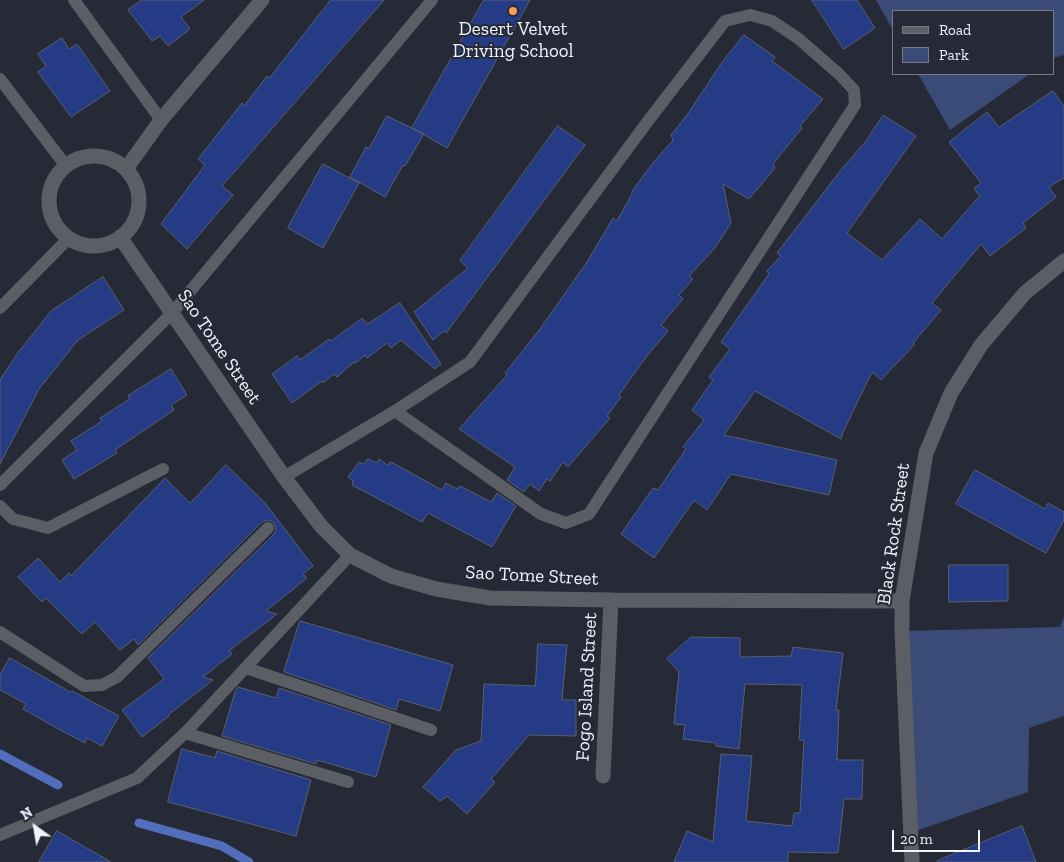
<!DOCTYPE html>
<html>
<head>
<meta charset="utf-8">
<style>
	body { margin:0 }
	#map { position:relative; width:1064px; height:862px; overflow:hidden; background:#252a36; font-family:"Zilla Slab",serif }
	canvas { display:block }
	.legend { position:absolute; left:892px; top:10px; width:162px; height:65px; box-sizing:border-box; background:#252a36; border:1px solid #767a85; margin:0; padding:6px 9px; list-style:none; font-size:15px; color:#eff3fb }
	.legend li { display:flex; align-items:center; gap:10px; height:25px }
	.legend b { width:25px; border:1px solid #767a85 }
	.north { position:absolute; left:10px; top:802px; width:50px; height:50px; -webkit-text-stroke:4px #252a36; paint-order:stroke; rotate:328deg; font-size:14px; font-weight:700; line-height:20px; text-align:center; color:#eff3fb }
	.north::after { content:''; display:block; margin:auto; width:18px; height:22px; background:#eff3fb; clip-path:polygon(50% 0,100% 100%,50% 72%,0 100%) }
	.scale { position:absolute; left:892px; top:830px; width:88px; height:22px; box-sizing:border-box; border:2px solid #eff3fb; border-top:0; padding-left:6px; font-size:15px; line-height:18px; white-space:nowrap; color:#eff3fb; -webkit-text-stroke:4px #252a36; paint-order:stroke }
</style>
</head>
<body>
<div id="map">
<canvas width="1064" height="862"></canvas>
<ul class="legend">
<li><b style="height:6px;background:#5b5e64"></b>Road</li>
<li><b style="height:14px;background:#3b4b78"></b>Park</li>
</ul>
<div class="north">N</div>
<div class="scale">20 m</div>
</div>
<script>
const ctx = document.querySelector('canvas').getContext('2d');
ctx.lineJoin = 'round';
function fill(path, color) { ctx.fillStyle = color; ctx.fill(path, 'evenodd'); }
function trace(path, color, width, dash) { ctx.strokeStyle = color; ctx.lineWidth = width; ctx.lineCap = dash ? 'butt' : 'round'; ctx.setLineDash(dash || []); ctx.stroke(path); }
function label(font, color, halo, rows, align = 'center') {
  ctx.font = font + ' "Zilla Slab",serif'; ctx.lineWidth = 4; ctx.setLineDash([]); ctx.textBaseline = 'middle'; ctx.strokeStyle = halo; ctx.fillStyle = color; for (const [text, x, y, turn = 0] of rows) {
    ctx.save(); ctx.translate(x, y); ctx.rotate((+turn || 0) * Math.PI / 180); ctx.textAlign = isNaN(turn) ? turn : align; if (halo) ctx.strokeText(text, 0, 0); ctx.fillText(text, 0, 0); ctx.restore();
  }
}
fill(new Path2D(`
	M876,0H1064V55L1053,58V11H893V30Z
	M918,74H1030L950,130Z
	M1064,617V716L1029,728L1028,792L910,833L902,631L1060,627Z`), '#3b4b78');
trace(new Path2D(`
	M0,754L58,785
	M139,823L222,846L249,862`), '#516dbc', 9);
const building = new Path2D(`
	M142,0H204L181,17L190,29L168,46L160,36L152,41L128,10Z
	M331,0H384L222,186L233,195L187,249L161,224L205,165L198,159L242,103L244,106L267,76L269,78Z
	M484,0H530L447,148L412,128Z
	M812,0H857L875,28L844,49Z
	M744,35L775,57L772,61L823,99L800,126L802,128L773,164L775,168L749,199L723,184L731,223L715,248L689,276L693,279L679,295L683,299L661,325L668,331L646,357L619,395L621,397L607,416L610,418L568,467L563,462L550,481L547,479L539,491L530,484L524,492L507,480L515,467L459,429L507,375L505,373L540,329L587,262L613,218L617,221L632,194V191L652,164L673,140L671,135L687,115L723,61Z
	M62,38L69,49L77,44L110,91L71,117L38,72L46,66L38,54Z
	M1053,91L1064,106V178L1049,187L1056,197L1023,223L1026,228L990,256L981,244L932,303L941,310L913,343L915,344L881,380L872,372L843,432L841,439L755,391L724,435L837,460L829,495L731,474L707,510L694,500L654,558L621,534L653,488L658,490L686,449L683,447L704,420L692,410L713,380L709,377L730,349L721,342L769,274L767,271L781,256L777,253L841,170L866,141L883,115L916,136L847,233L882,260L920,219L942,239L975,201L980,197L974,188L981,183L949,142L987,112L999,127Z
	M387,116L424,134L405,166L403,165L385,197L350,177L366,147L369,148Z
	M558,126L585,145L446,333L444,331L433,340L414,312L468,268L460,261Z
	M323,164L359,183L323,248L288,228Z
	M103,277L124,310L78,340L39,389L0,464V380L17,354L51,311Z
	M400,303L441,364L435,369L401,340L391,348L387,343L367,358L365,355L356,363L354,362L337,377L334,374L323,383L322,381L292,403L272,374L297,356L300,360L329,339L331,341L362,318L367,324Z
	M171,369L187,395L171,405L174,410L115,450L117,453L74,479L62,460L77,450L71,441L102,421L100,418L130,399L128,396Z
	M368,459L377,463L379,459L387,465L391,462L442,490L446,483L457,489L460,486L491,502L497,493L516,506L492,547L428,513L422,522L352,485L353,481L348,477L359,462L364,464Z
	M226,465L265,503L313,566L303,574L307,578L266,611L277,614L229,651L232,654L203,677L213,680L168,715L169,716L142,737L122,710L164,679L148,658L274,534L276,530L274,523L270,520L262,522L138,645L134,639L120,650L95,622L82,634L46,598L42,602L18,577L38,558L60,582L69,573L71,576L165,478L190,503Z
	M975,470L1045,509L1048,503L1064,512V520L1046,553L956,504Z
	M949,565H1008V601L949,602Z
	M300,621L453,665L440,711L399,699L396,710L284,672Z
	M691,637L740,638V657L791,656L793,647L843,653L836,710H839L837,760H863L862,799H844L838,853L788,852V862H674L687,831L713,842L721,754L752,756L746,821L792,826L794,813H800L804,740H799L802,685L745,684L739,749L716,746V743L683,739L685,725L674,724L679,672L667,659Z
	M538,644L567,645L562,700H576V736L529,735L491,779L495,782L467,814L447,796L440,801L423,787L456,750L481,741L484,684L535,686Z
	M10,658L70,692L72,691L119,716L102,746L87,738L85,743L53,726L23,709L26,704L0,690V675Z
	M238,687L276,698L279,688L391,725L376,777L317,760L316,764L222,736L235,692Z
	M182,749L215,758L217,751L311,780L296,836L168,802Z
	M1022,826L1036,862H937V861Z
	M57,831L111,862H39Z`);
fill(building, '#253b85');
trace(building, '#5a5f6d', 1);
trace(new Path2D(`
	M74,0L161,120
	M0,79L66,166
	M0,308L69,238
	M284,477L395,411L470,362L648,121L725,21L750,15L772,21L799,39L840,75L854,90L855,105L589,514L566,523L541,514L395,411
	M0,485L172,313L432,0
	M0,506L13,519L48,528L163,469
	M0,632L84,686L102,685L117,677L268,528
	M246,668L431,730
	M185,733L348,782
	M0,835L137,778L185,733L350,555`), '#5b5e64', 12);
trace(new Path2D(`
	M49 201a45 45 0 1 1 90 0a45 45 0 1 1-90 0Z
	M126,169L161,120L262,0
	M120,237L284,477L321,526L350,555L391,576L436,589L490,598L611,600L902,601
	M603,776L611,600
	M912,862L902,631V601L926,453L951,393L981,345L1025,293L1064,261`), '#5b5e64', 15);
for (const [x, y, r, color] of [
	[513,11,5,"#fb9e51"]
]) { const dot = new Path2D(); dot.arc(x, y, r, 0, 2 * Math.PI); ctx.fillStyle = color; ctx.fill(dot); trace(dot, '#252a36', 2); }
label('19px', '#eff3fb', '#252a36', [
	["Desert Velvet",513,30],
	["Driving School",513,52]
]);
label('19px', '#eff3fb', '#252a36', [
	["Sao Tome Street",219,347,56],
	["Black Rock Street",894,534,-82],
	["Sao Tome Street",532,576,3],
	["Fogo Island Street",587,687,-87]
]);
</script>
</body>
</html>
